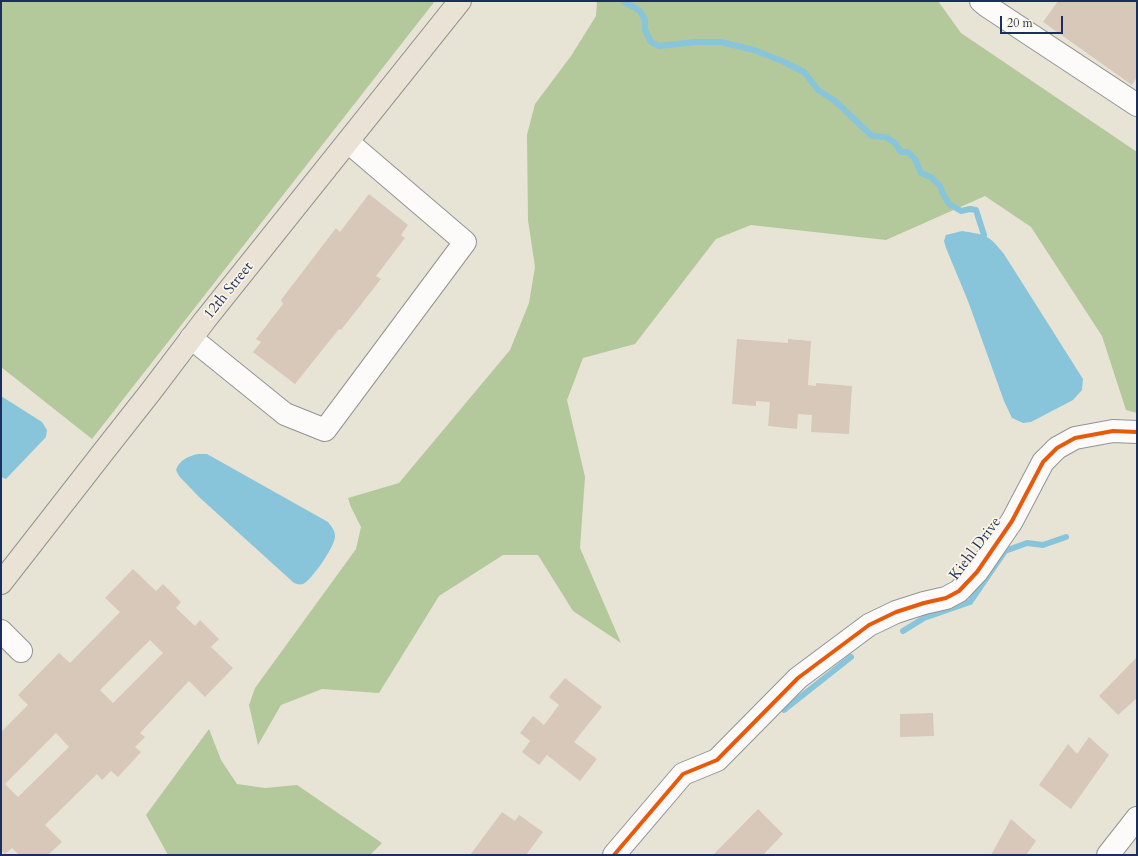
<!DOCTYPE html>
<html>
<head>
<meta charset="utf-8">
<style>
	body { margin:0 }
	#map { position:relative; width:1138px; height:856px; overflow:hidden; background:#e8e4d5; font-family:Cardo,serif }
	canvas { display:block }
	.frame { position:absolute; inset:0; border:2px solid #1b2f5e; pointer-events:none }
	.scale { position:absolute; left:1000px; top:16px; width:63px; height:18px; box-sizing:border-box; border:2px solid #1b2f5e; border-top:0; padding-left:5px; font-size:12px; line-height:14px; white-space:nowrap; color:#1b2f5e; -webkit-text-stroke:3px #fcf5e5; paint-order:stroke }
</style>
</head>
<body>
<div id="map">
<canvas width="1138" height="856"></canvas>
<div class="frame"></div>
<div class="scale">20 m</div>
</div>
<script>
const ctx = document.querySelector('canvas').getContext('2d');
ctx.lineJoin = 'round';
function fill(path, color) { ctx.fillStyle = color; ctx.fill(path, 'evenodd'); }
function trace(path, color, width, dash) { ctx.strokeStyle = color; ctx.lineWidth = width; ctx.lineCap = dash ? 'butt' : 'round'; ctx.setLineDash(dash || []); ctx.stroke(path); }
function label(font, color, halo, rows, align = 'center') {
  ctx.font = font + ' Cardo,serif'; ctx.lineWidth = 3.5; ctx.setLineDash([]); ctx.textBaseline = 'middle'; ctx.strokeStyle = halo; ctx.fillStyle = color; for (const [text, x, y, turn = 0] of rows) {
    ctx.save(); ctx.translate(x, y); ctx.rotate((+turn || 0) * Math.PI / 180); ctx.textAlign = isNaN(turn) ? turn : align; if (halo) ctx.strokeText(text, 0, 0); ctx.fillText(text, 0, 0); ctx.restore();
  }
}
fill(new Path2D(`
	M1,1H435L92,439L1,367Z
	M597,1H938L961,33L1137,152V413L1126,410L1102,336L1031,227L985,196L886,240L751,225L716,239L635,344L583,358L567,400L585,477L580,548L621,643L573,611L538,555H503L439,596L379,693L322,689L281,705L258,745L249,705L255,688L356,549L361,527L351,507L348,498L399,483L510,350L529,303L535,267L528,220L527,135L535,104L571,56L596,16Z
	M209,729L221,760L237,784L265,788L297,785L382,843L370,855H168L146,815Z`), '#b3c89b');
fill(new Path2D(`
	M962,231C986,235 988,234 1004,254L1083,379L1082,390L1073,400L1031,422L1023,423L1012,418L1004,401L968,301L946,248L944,241L946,235Z
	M1,396L42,422L47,430L46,437L6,479L1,477Z
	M198,454H207L328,522C331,526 335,530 335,536C336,545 311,581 303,584C299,585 297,584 294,583L199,497L179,476L176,470C179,460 189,456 198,454Z`), '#88c5db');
trace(new Path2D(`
	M623,1L640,11L645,20V30L651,42L659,46L695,42H721L754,50L782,61L804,72L818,90L835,101L872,136L886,137L895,143L901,152H908L915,159L921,173L931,177L940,186L942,192L949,204L961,211L970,209L976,210L984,235
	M903,631L924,618L970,602L1005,551L1027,543L1043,545L1066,537
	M784,710L851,657`), '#88c5db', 6);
fill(new Path2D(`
	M1058,1H1137V48L1136,49L1137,50V77L1132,85L1043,22Z
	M369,194L408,225L401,235L405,238L376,276L381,279L341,330L339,329L295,384L253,352L261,342L256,339L283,304L281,300L336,228L340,232Z
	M737,339L788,343V339L811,341L808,385L816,386V383L852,386L849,434L811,432L812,415L798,414L797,429L768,426L770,402L756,401V406L732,404Z
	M133,569L156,591L163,584L181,602L176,608L195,626L200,620L219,639L211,647L233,668L205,697L189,681L140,733L145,737L135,747L141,752L118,777L111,771L102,780L97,774L45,825L62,842L48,855H19L12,848L5,854L1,850V732L28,705L18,695L59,653L70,663L120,612L105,598ZM150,640L163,653L113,703L100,690ZM56,733L69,747L18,797L5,784Z
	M1137,657V698L1118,715L1099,696Z
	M565,678L602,707L574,742L597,759L580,781L547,755L539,765L522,752L530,741L520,733L533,716L544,725L559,705L549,697Z
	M933,713L934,736L900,737V714Z
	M1089,737L1109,755L1071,809L1039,785L1068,744L1077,754Z
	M758,809L783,834L763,855H713Z
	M502,812L515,821L519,815L543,832L526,855H470Z
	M1011,819L1036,841L1026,855H991Z`), '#d7c8ba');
const minor = new Path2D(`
	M981,1L987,6L1137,105
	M191,338L285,414L325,430L465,242L348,142
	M1,631L21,651
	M614,855L683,774L717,760L798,678L869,625L896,612L924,603L946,598L959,591L977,572L1012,521L1043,462L1057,448L1075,438L1113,431L1137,432
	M1108,855L1137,818`);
const major = new Path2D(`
	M1,583L104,451L152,390L205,320L460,1`);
trace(minor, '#929494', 24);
trace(major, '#929494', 24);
trace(minor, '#fcfbf9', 22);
trace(major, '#e9e2d5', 22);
trace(new Path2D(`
	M614,855L683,774L717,760L798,678L869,625L896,612L924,603L946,598L959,591L977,572L1012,521L1043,462L1057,448L1075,438L1113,431L1137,432`), '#e8590c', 4);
label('15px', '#1b2f5e', '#fcf5e5', [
	["12th Street",229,291,-51],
	["Kiehl Drive",976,549,-53]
]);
</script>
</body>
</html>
